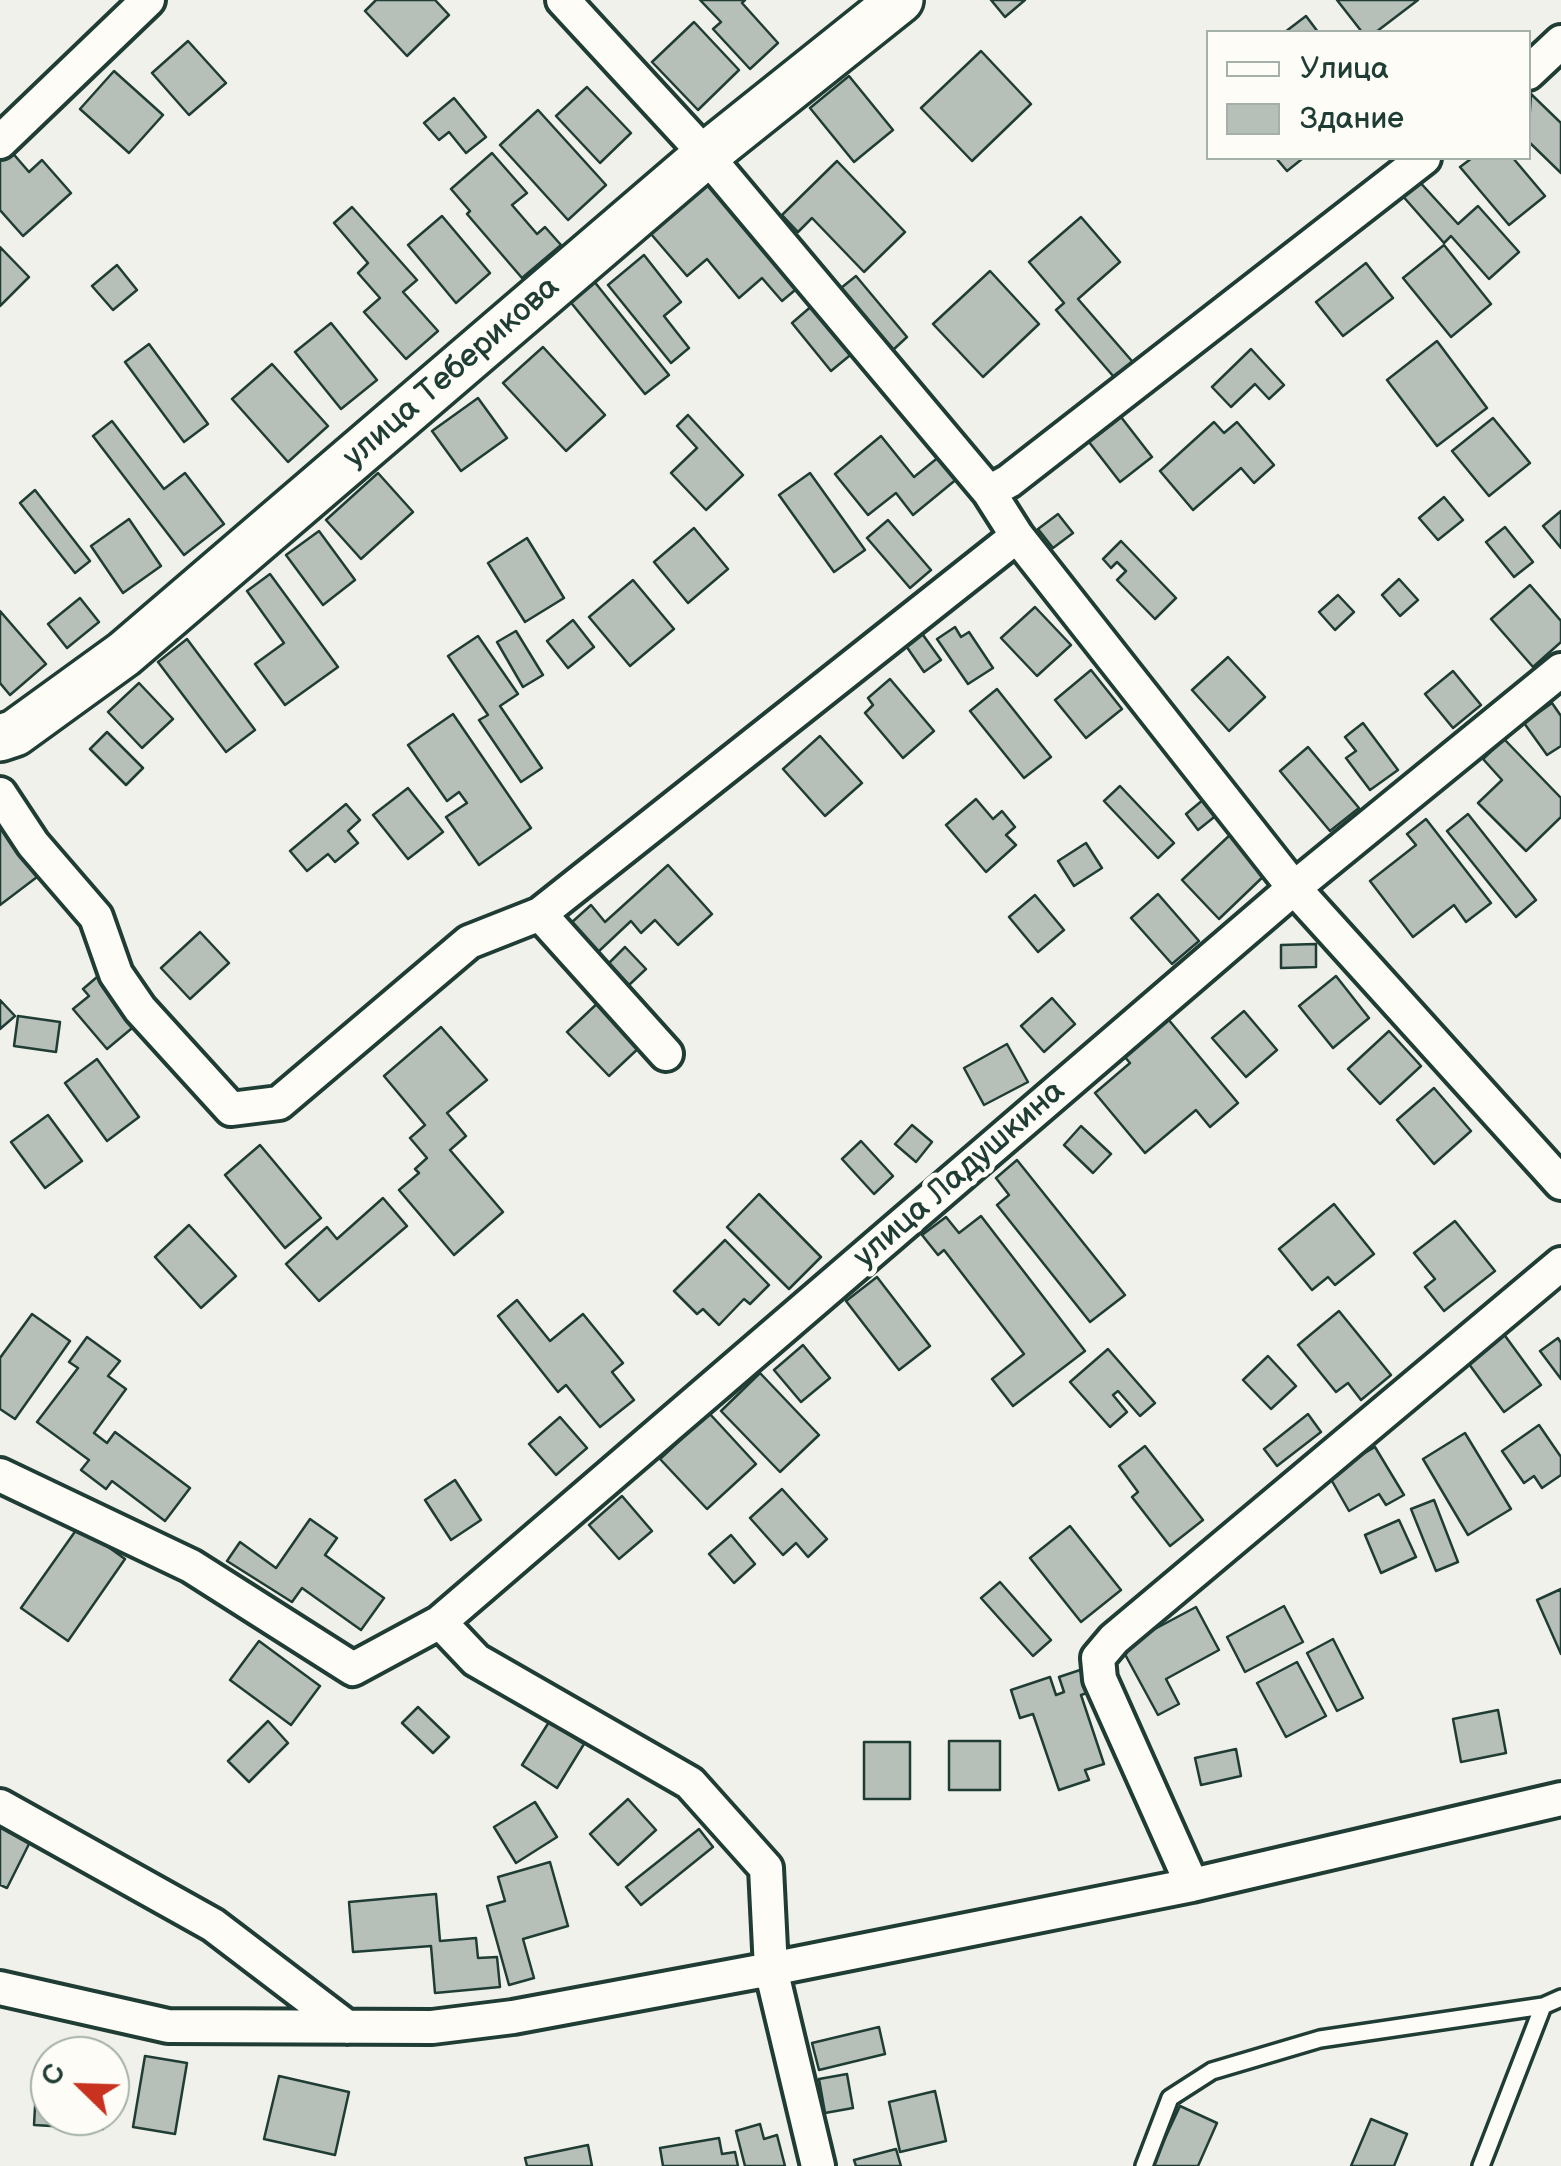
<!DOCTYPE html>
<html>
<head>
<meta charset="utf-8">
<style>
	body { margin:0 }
	#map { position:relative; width:1561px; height:2166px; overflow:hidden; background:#f0f1eb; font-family:"Balsamiq Sans",sans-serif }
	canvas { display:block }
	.legend { position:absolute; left:1206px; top:30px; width:325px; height:130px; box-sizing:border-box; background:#fdfcf7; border:2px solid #a4b0a9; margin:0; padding:12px 18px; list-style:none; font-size:30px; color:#1f3d34 }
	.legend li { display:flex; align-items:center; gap:20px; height:50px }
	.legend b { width:50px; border:2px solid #a4b0a9 }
	.north { position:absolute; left:30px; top:2036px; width:100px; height:100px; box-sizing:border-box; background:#fdfcf7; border:2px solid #a4b0a9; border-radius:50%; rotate:293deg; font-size:28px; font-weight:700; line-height:40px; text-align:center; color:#1f3d34 }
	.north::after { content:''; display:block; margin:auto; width:35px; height:45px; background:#c8321e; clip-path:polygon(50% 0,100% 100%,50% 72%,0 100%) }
</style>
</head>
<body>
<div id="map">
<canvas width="1561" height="2166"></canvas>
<ul class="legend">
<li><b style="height:12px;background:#fdfcf7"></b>Улица</li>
<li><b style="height:28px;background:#b6bfb8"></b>Здание</li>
</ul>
<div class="north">С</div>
</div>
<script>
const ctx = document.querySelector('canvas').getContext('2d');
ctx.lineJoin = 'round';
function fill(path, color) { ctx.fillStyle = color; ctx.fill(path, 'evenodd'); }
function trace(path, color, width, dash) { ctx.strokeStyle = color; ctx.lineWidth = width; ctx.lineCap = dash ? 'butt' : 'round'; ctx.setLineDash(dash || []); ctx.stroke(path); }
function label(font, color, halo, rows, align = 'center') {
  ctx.font = font + ' "Balsamiq Sans",sans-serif'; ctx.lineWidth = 10; ctx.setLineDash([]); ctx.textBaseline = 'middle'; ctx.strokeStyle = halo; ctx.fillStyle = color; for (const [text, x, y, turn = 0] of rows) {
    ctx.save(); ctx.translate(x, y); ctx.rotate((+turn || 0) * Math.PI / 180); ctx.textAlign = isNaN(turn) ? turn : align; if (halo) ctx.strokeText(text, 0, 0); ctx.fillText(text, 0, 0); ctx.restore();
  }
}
const building = new Path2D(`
	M376,0H435L449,15L407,56L365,11Z
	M700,0H745L742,3L778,43L750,69L713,29L721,22Z
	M991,0H1025L1005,17Z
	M1337,0H1418L1376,32H1362Z
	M1306,16L1318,32H1285Z
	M694,22L739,70L698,110L652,62Z
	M188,41L226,83L189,115L152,73Z
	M981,51L1031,104L972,161L921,108Z
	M114,71L163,115L129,153L80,109Z
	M849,76L893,130L854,162L810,108Z
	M587,87L631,133L600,163L556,116Z
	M1531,94L1561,123V173L1528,141Z
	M454,98L486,137L466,153L449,132L439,140L424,123Z
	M538,110L606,185L568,220L500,145Z
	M10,150L29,172L42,160L71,193L23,236L0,210V158Z
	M492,153L527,193L512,205L537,234L545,227L561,245L522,278L467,214L470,211L451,189Z
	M1276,158H1301L1302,159L1287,171Z
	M1472,158H1513L1545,196L1509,225L1460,167Z
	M837,161L905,232L864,272L812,218L798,232L782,215Z
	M1417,179L1458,224L1478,206L1519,252L1489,279L1451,236L1444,243L1401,194Z
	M711,182L800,286L782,301L762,278L739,298L707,259L687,276L651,234Z
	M352,207L417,280L403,292L438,331L406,359L364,312L380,298L358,273L368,263L334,223Z
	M442,216L490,273L456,303L408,245Z
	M1081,217L1120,262L1078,299L1138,368L1120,384L1056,310L1064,303L1029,262Z
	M1444,245L1491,304L1451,337L1403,278Z
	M0,247L29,277L0,306Z
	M644,255L681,302L664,316L689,348L671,363L608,285Z
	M1366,263L1393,298L1343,336L1316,302Z
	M117,265L137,290L113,310L92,286Z
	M990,271L1039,324L983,377L933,324Z
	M589,275L669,375L645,394L564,294Z
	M856,276L907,337L893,350L841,288Z
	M814,304L854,352L831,371L792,323Z
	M331,323L377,380L341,409L295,352Z
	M1437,341L1487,408L1437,446L1387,380Z
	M149,344L208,424L184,442L125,362Z
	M543,347L605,415L566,451L503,383Z
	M1251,349L1284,385L1269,399L1255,384L1231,407L1212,387Z
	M272,364L328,426L288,462L232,399Z
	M478,398L507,438L461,471L432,431Z
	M688,415L743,475L706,510L671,473L697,448L677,426Z
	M1121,417L1152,457L1120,482L1089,442Z
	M1493,418L1530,463L1489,496L1452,451Z
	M112,421L164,489L185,473L224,524L184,555L93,436Z
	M1214,422L1224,433L1237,422L1274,465L1254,483L1241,468L1193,510L1160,471Z
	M881,436L914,477L940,456L958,478L913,515L896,493L868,515L835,474Z
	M378,473L413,512L361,559L326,520Z
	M810,473L865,550L834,572L779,495Z
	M35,490L90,561L75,573L20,503Z
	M1444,497L1463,520L1438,540L1419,518Z
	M1561,511V548L1543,526Z
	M1058,514L1073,533L1053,548L1038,529Z
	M129,519L161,566L123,593L91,546Z
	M888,520L931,570L910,588L867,538Z
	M1505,527L1533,562L1514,577L1486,542Z
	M694,528L728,569L688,603L654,562Z
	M319,531L355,580L323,605L286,555Z
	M527,538L564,598L525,622L488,563Z
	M1121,541L1176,598L1155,619L1117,580L1126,571L1117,562L1111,568L1103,559Z
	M270,574L338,667L285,705L255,664L284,643L247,591Z
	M1399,579L1418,600L1400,616L1382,595Z
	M633,580L674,629L630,666L589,617Z
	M1530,585L1561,621V642L1533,667L1491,619Z
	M1338,595L1354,612L1335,630L1319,612Z
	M80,598L99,622L67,648L48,624Z
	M1035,607L1071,645L1037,676L1001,638Z
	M0,611L46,664L10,695L0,683Z
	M573,620L594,647L568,668L547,641Z
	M955,627L961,637L969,632L993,668L968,684L937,639Z
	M918,628L941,660L924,672L902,640Z
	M516,631L543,675L523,687L497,642Z
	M478,636L518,694L500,706L542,768L521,782L479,720L488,715L448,656Z
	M187,639L255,730L226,752L158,662Z
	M1228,657L1265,697L1229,731L1192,690Z
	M1091,670L1122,709L1086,738L1055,700Z
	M1453,671L1481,705L1453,728L1425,694Z
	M890,679L934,731L903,758L865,713L873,705L868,698Z
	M139,683L173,719L142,748L108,712Z
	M997,689L1051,757L1024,778L970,711Z
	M1552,703L1561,716V746L1547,755L1524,723Z
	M453,714L531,828L479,865L446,817L467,803L459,792L447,801L408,745Z
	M1363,723L1398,770L1370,790L1346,758L1356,751L1345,737Z
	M107,732L143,768L126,785L90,749Z
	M820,736L862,783L825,816L783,769Z
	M1504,739L1561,798V817L1526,851L1478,803L1502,780L1483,759Z
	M1308,747L1359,808L1330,831L1280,771Z
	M1120,786L1174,843L1158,858L1104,801Z
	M408,788L443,832L408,859L373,815Z
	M1210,794L1223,810L1198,830L1186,814Z
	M976,799L993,819L1002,811L1015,827L1006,835L1016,845L986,872L946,825Z
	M346,804L360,820L348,831L358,843L335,862L328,854L307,871L290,851Z
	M1468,814L1536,900L1516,917L1447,831Z
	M1426,819L1491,903L1466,922L1454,905L1413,937L1370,881L1416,845L1407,834Z
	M0,827L37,877L0,905Z
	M1231,834L1268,872L1219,919L1182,880Z
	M1086,843L1102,868L1074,886L1058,861Z
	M668,865L712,914L678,945L655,920L641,933L631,921L598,952L571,923L591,905L605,922Z
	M1158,894L1199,941L1172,964L1131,918Z
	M1035,895L1064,930L1038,952L1009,917Z
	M200,932L229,963L190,999L161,968Z
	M1316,944V967L1281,968V945Z
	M625,947L646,969L629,985L609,963Z
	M1336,976L1369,1018L1333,1048L1299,1006Z
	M97,977L137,1024L107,1049L73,1009L89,996L83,989Z
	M1052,998L1075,1024L1044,1052L1021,1026Z
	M602,999L643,1044L609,1076L567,1032Z
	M0,1000L15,1016L0,1029Z
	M1244,1011L1277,1050L1246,1077L1212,1038Z
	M18,1016L60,1022L56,1052L14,1046Z
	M1168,1019L1238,1103L1210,1127L1196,1110L1145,1153L1095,1093L1130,1063L1124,1056Z
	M441,1027L487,1080L447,1113L466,1136L450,1150L503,1212L454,1255L399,1190L419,1173L415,1169L427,1158L410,1138L425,1125L384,1076Z
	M1389,1031L1421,1066L1380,1104L1348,1069Z
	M1007,1044L1028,1082L984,1105L964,1068Z
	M97,1059L139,1117L107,1141L65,1083Z
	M1434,1088L1471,1131L1434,1164L1397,1120Z
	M48,1115L82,1161L45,1188L11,1142Z
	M912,1125L932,1142L916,1162L895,1144Z
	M1081,1126L1111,1154L1093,1173L1064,1145Z
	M861,1141L893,1176L874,1194L842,1159Z
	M260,1145L321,1218L285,1248L225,1175Z
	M1017,1160L1125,1295L1090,1322L997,1205L1009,1195L996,1178Z
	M759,1194L821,1257L789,1289L727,1227Z
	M383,1198L407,1226L319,1301L286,1264L327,1227L337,1239Z
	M1334,1204L1374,1254L1335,1285L1328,1277L1312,1290L1279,1249Z
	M981,1216L1085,1351L1013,1406L992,1379L1024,1354L944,1250L938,1255L922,1235L946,1217L959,1233Z
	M1455,1221L1495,1271L1444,1311L1425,1287L1435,1279L1414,1253Z
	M189,1225L236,1276L201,1308L155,1257Z
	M725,1240L769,1285L750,1304L744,1299L719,1325L703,1309L697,1314L674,1291Z
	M877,1277L930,1346L899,1370L846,1301Z
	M517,1300L550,1341L583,1314L623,1363L612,1372L634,1400L600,1427L566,1385L558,1392L498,1316Z
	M1339,1311L1391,1375L1361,1400L1348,1383L1336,1392L1298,1345Z
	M32,1314L70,1341L15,1419L0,1409V1358Z
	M1503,1333L1541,1385L1504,1412L1466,1360Z
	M87,1337L120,1361L108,1376L126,1389L94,1433L107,1443L115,1432L190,1488L165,1521L112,1481L106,1489L81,1470L89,1460L37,1422L78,1368L69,1362Z
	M1558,1338L1561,1343V1379L1540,1351Z
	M803,1345L830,1378L801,1402L774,1370Z
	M1108,1349L1155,1403L1140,1416L1118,1391L1113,1395L1127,1412L1110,1427L1070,1382Z
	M1268,1356L1296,1386L1271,1409L1243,1380Z
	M760,1373L819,1435L780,1472L721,1411Z
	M709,1413L756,1464L707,1509L660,1459Z
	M1308,1414L1321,1432L1277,1466L1264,1449Z
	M560,1417L587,1448L556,1475L529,1444Z
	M1539,1425L1561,1457V1475L1542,1488L1534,1476L1524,1483L1502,1451Z
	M1465,1433L1511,1509L1468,1535L1423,1459Z
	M1145,1446L1203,1520L1170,1546L1132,1497L1138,1492L1119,1466Z
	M1375,1447L1404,1495L1386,1505L1379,1494L1349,1511L1328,1474Z
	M455,1480L481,1520L451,1540L425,1500Z
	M782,1489L827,1539L808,1557L796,1543L783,1555L750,1518Z
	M622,1496L652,1531L619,1559L589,1525Z
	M1434,1500L1458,1562L1436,1571L1411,1509Z
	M310,1519L337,1538L325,1555L384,1598L361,1630L302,1588L292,1602L227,1561L240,1542L276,1568Z
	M1399,1520L1416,1557L1381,1573L1365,1535Z
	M79,1526L125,1559L68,1641L21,1608Z
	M1070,1526L1121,1590L1081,1622L1030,1558Z
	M731,1535L755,1564L734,1583L709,1554Z
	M1000,1582L1051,1640L1033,1656L981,1598Z
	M1561,1589V1654L1537,1600Z
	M1284,1606L1303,1642L1245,1672L1227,1637Z
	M1196,1607L1219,1650L1166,1679L1179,1704L1158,1715L1121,1647Z
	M1333,1639L1363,1698L1337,1711L1307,1653Z
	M259,1641L320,1686L291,1725L230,1680Z
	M1297,1662L1326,1716L1286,1737L1257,1683Z
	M1080,1670L1087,1693L1081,1695L1104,1764L1085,1770L1089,1780L1059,1790L1033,1714L1020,1718L1011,1690L1050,1677L1056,1695L1064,1692L1059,1677Z
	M418,1707L449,1737L433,1753L402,1723Z
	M1498,1710L1506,1753L1461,1762L1453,1719Z
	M268,1721L288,1743L249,1782L228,1761Z
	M549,1722L584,1744L557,1788L522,1765Z
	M949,1741H1000V1790H949Z
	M864,1742H910V1799H864Z
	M1236,1749L1241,1776L1201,1785L1195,1758Z
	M628,1799L656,1830L618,1865L590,1834Z
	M535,1802L557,1837L516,1863L494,1827Z
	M0,1827L30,1842L7,1888L0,1885Z
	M699,1829L713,1847L641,1905L626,1887Z
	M550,1862L568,1926L523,1939L534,1978L509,1985L487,1906L505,1901L498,1877Z
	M436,1894L440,1941L476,1938L478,1958L497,1957L500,1987L435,1993L431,1946L353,1952L349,1902Z
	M879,2027L885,2054L819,2070L812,2043Z
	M145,2056L187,2063L175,2134L133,2127Z
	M37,2071L50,2072V2116H103V2129L34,2125Z
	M847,2074L853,2108L825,2113L819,2079Z
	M279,2076L349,2092L335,2155L264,2139Z
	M935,2091L946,2141L900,2152L889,2102Z
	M1180,2106L1217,2123L1198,2166H1152Z
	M1371,2119L1407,2134L1394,2166H1351Z
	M760,2124L764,2139L777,2135L785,2166H745L736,2131Z
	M719,2138L722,2154L735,2152L738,2166H663L660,2148Z
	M588,2145L592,2166H527L525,2158Z
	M896,2149L901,2166H856L854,2160Z`);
fill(building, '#b6bfb8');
trace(building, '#1f3d34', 2.5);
const lane = new Path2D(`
	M1144,2166L1170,2098L1212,2071L1320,2039L1543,2006L1561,1998
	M1481,2166L1543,2006`);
const street = new Path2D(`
	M563,0L706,155L989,492L1017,536L1294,888L1561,1183
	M1528,73L1561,42
	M0,142L148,0
	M989,492L1009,481L1424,158
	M0,794L33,844L96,917L116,974L140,1009L231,1109L279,1103L469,942L540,914L1017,536
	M540,914L666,1054
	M0,1475L191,1566L353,1669L440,1622L1294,888L1561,670
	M440,1622L476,1660L690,1783L766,1868L771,1969L818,2166
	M0,1806L213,1925L347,2027
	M1192,1885L1100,1679L1098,1658L1114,1639L1561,1264
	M0,1988L168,2026L432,2027L513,2017L771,1969L1192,1885L1561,1799`);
const secondary = new Path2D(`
	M0,738L15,733L124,654L706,155L900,0`);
trace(lane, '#1f3d34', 22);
trace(street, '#1f3d34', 40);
trace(secondary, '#1f3d34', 52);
trace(lane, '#fdfcf7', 15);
trace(street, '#fdfcf7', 32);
trace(secondary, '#fdfcf7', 45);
label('32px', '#1f3d34', '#fdfcf7', [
	["улица Теберикова",452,373,-41],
	["улица Ладушкина",960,1175,-41]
]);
</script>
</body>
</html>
